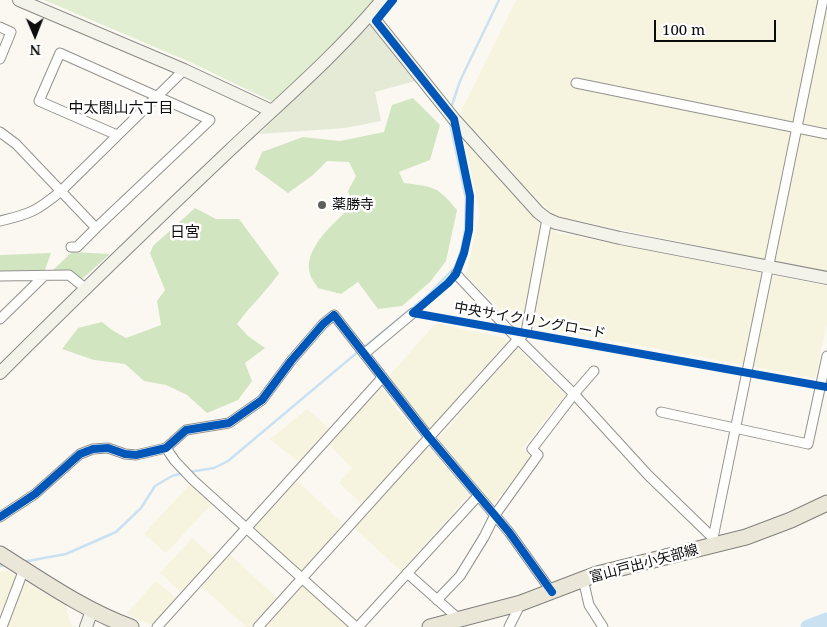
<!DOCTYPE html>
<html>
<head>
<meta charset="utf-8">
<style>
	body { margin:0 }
	#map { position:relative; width:827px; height:627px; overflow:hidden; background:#faf8f1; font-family:"Noto Serif",serif }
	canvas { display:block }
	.north { position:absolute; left:10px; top:10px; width:50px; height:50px; -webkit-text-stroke:4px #fff; paint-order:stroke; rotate:179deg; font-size:14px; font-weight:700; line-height:20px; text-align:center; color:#0c0c0c }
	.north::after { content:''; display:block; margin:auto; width:18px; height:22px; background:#0c0c0c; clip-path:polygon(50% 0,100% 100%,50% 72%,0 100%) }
	.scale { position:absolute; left:654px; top:20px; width:122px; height:22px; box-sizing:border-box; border:2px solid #0c0c0c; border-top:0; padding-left:6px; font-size:15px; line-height:18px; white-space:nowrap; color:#0c0c0c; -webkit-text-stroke:4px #fff; paint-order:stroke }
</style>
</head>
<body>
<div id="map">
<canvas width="827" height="627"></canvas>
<div class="north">N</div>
<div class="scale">100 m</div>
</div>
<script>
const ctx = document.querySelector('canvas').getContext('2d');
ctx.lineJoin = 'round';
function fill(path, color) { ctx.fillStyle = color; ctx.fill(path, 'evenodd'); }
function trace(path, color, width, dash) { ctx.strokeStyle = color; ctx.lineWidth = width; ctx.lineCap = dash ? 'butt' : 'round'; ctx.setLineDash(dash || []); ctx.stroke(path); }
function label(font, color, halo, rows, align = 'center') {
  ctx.font = font + ' "Noto Serif","Noto Sans JP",serif'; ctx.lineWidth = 5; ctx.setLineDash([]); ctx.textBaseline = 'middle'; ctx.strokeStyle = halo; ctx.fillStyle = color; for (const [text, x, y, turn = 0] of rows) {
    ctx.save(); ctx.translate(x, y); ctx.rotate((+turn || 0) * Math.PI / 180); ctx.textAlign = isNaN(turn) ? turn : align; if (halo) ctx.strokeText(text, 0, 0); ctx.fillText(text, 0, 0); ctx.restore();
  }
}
fill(new Path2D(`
	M516,0H827V272L555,216L529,191L460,113Z
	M465,143L540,224L559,233L827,286V323L815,378L538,327L515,324L466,275L480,214Z
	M436,323L505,338L507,342L430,429L389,376Z
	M517,348L565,395L523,448L530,458L493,505L438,439Z
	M379,386L421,440L361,504L339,483L352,468L329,444Z
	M307,409L329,428L298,462L270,439Z
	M428,446L469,495L401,571L354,528Z
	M297,480L343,524L301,571L253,528Z
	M190,484L212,504L166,553L144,534Z
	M192,538L213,557L181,592L160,573Z
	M230,554L278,599L250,627H246L202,587Z
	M7,571L66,606L71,625L76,627H0V572Z
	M156,581L177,598L152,625L126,614Z
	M301,583L349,627H261Z`), '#f6f4de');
fill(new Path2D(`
	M44,0H377L320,58L273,102L190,62Z`), '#e2eed2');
fill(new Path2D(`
	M413,98L440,125L430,160L399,172L404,183C435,187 437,186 457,210L446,261L430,282L402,306L378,309L358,282L341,294L318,288C316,284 311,279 310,274C302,249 336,221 352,206L348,191L356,176L349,162L327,161L313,175L288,193L255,169L262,152L303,137L340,141L384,132L392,105Z
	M195,208L216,219H239L279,273C266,292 250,306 237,324L248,336L265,348L245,363L252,381L238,400L207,413L187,395L166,385L144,381L125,364L94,360L62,349L78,328L102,322L112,330L126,338L161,325L157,301L165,290L150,253L153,246Z
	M72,252L110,254L81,280L71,270L52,271Z
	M51,253L44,273L0,274V255Z`), '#d2e5c1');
fill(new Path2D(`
	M370,25L415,81L375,92L381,121L345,128L259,134Z`), '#e4ead6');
trace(new Path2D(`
	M451,108L460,81L499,0
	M363,348L427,296L455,267L461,251L465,230L466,199L450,123
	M189,472L214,468L228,461L359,351
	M22,562L66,554L116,532L141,508L155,486L172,476L183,473
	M0,566L7,564`), '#cae1f1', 2.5);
trace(new Path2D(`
	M808,627L827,620`), '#cae1f1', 15);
const street = new Path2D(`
	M0,27L11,32L0,59
	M576,83L827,134
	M0,132L16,144L96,228L210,120L60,53L39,101L117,135
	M0,221C30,214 37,211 61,191L184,70
	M71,247H77L96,228
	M456,274L509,330L574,394L648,475L713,538
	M0,276L69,275L85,288
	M0,319L44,276
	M364,354L413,313
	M661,412L808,444L827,356
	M166,448L175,461L193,480L356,627
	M0,517L35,494L80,454L93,449L108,448L125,454L136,455L166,448L186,430L229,423L262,400L291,361L323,324L334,315L429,437L509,532L552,592
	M713,538L823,0
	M407,573L459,619
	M583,579L589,605L603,627
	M437,600L460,576L484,537L495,515L538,455L532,449L574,394L594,371
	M2,627L24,569
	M157,627L382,378
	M258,627L518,339L526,332L547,219
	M358,627L478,496
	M509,627L521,603`);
const secondary = new Path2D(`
	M19,0L184,70L272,111
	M370,14L454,119L538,212L547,219L556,223L620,238L827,278
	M0,373C76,297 153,223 231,149C282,101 337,54 382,0
	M86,627L92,610`);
const primary = new Path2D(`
	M0,554C43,581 84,610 131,627
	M430,627L521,603L597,574L746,537L791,520L827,503`);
trace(street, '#93928f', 11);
trace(secondary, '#8a8986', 14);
trace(primary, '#80807c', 17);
trace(street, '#fefefd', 9);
trace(secondary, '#f4f3e9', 12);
trace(primary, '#eae7d9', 15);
trace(new Path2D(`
	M393,0L376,21L454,119L470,196L469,230L464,253L456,274L448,283L413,313L827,387
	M0,517L35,494L80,454L93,449L108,448L125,454L136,455L166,448L186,430L229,423L262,400L291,361L323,324L334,315L429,437L509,532L552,592`), '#0057b8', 8);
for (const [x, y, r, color] of [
	[322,205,5,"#5f5f5c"]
]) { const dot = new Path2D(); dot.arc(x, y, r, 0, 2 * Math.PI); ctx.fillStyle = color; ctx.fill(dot); trace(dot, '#fff', 2); }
label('14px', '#0c0c0c', '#fff', [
	["薬勝寺",332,205]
], 'left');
label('14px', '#0c0c0c', '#fff', [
	["中央サイクリングロード",530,321,10],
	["富山戸出小矢部線",644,564,-15]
]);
label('15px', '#0c0c0c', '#fff', [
	["中太閤山六丁目",121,109],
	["日宮",185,233]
]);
</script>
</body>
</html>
